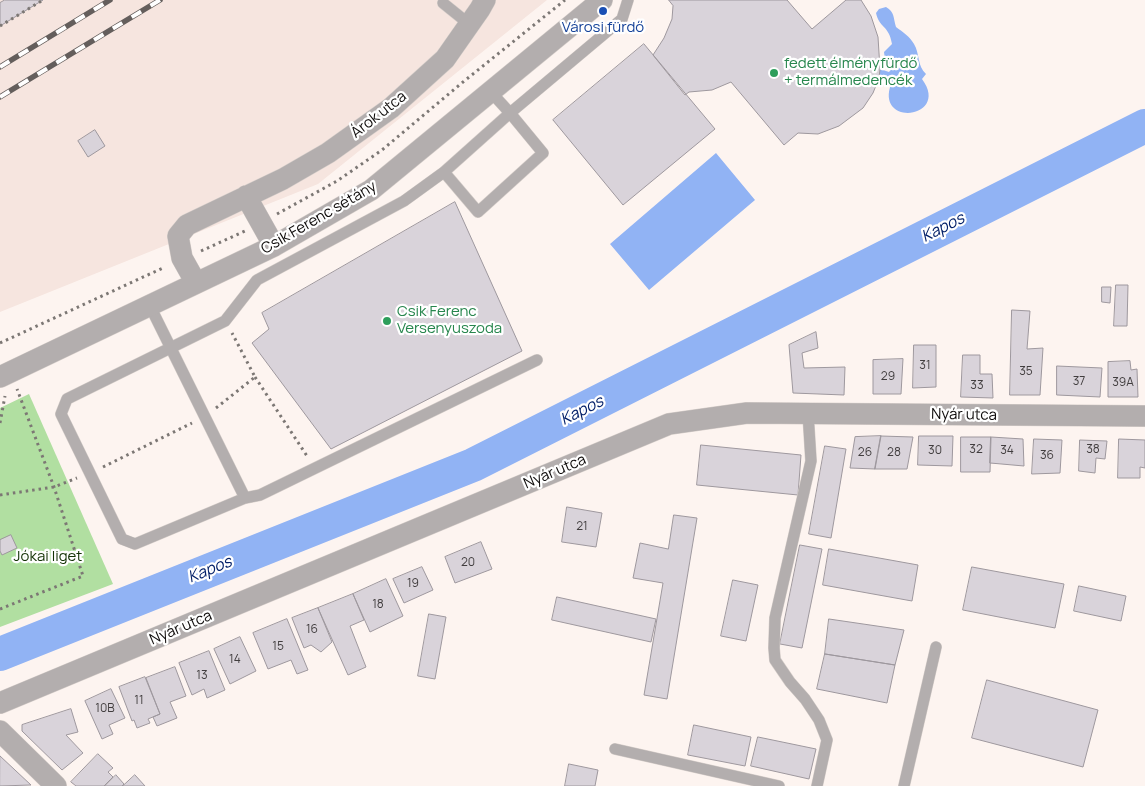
<!DOCTYPE html>
<html>
<head>
<meta charset="utf-8">
<style>
	body { margin:0 }
	canvas { display:block; background:#fdf4f0 }
</style>
</head>
<body>
<canvas width="1145" height="786"></canvas>
<script>
const ctx = document.querySelector('canvas').getContext('2d');
ctx.lineJoin = 'round';
function fill(path, color) { ctx.fillStyle = color; ctx.fill(path, 'evenodd'); }
function trace(path, color, width, dash) { ctx.strokeStyle = color; ctx.lineWidth = width; ctx.lineCap = dash ? 'butt' : 'round'; ctx.setLineDash(dash || []); ctx.stroke(path); }
function label(font, color, halo, rows, align = 'center') {
  ctx.font = font + ' Manrope,sans-serif'; ctx.lineWidth = 4.5; ctx.setLineDash([]); ctx.textBaseline = 'middle'; ctx.strokeStyle = halo; ctx.fillStyle = color; for (const [text, x, y, turn = 0] of rows) {
    ctx.save(); ctx.translate(x, y); ctx.rotate((+turn || 0) * Math.PI / 180); ctx.textAlign = isNaN(turn) ? turn : align; if (halo) ctx.strokeText(text, 0, 0); ctx.fillText(text, 0, 0); ctx.restore();
  }
}
fill(new Path2D(`
	M0,0H547L318,184L0,312Z`), '#f6e5df');
fill(new Path2D(`
	M29,394L113,584L0,627V408Z`), '#b1dfa1');
fill(new Path2D(`
	M886,7C895,12 893,18 896,27C903,32 910,37 914,44C920,54 917,66 926,74L922,79C951,118 875,128 891,84L879,78L880,69L889,72L893,67L885,60L884,52L892,44C889,25 879,28 876,13L879,9Z
	M716,153L755,200L649,290L610,244Z`), '#91b3f4');
trace(new Path2D(`
	M0,654L473,465L1145,126`), '#91b3f4', 34);
const building = new Path2D(`
	M5,0H43L0,26V3Z
	M669,0H787L812,29L846,0H861L871,16L878,37L880,69L879,78L873,93L863,108L839,126L818,134L798,133L784,145L731,82L712,90L689,92L685,95L653,55L664,38L672,19L673,6Z
	M644,44L715,129L623,205L553,120Z
	M95,130L105,146L88,157L78,141Z
	M455,202L522,351L331,449L252,343L269,329L262,313Z
	M1116,285H1128L1127,326H1114Z
	M1102,287H1111L1110,303L1102,302Z
	M1012,310L1030,311L1027,349L1043,348L1040,395H1010Z
	M816,332L818,348L802,353L804,368L845,367L844,395L793,393L789,345Z
	M914,345H936V387L913,388Z
	M963,355H980V374H992L993,398L961,397Z
	M903,359L901,394H873V360Z
	M1130,361L1131,370L1137,369L1138,397H1108V362Z
	M1057,366L1102,368L1100,397L1057,395Z
	M881,436L875,469L850,468L855,437Z
	M881,436L913,437L907,469H875Z
	M919,436H953L952,466L918,465Z
	M961,437H991L990,472H961Z
	M991,437L1023,439L1024,466L990,463Z
	M1034,439L1062,440L1060,473L1032,474Z
	M1119,439L1145,440V468L1140,467V478H1118Z
	M1080,440L1107,441L1105,459L1096,458L1095,473L1079,471Z
	M701,445L801,455L798,495L697,485Z
	M825,446L846,449L831,538L809,534Z
	M567,507L602,513L596,547L562,542Z
	M674,515L697,518L667,699L644,695L663,583L633,578L640,543L668,549Z
	M11,535L17,548L2,555L0,551V540Z
	M481,542L492,569L455,583L445,557Z
	M800,545L822,549L802,648L780,644Z
	M829,549L918,565L912,601L823,585Z
	M422,567L433,590L404,603L393,579Z
	M972,567L1064,584L1055,628L963,610Z
	M386,579L403,616L370,632L353,594Z
	M733,580L758,585L746,641L721,636Z
	M1079,586L1126,596L1121,621L1074,611Z
	M353,594L364,620L350,626L366,667L348,675L318,608Z
	M557,597L656,619L651,642L552,620Z
	M318,608L332,642L321,652L311,645L304,648L292,618Z
	M429,614L446,617L435,679L418,676Z
	M287,619L308,670L297,674L291,660L268,669L253,633Z
	M829,619L904,630L895,665L825,654Z
	M240,637L256,671L230,684L214,649Z
	M209,651L225,690L207,698L204,689L192,695L179,663Z
	M825,654L895,665L887,703L817,689Z
	M175,667L186,696L170,702L177,718L157,726L153,717L160,714L146,678Z
	M145,677L160,714L148,719L150,723L137,728L134,720L132,721L119,687Z
	M987,680L1098,710L1083,767L972,738Z
	M111,689L125,718L109,725L113,734L102,739L85,701Z
	M71,709L78,732L66,735L83,753L62,770L22,731V725Z
	M694,725L751,737L745,766L688,755Z
	M758,737L816,749L809,779L751,766Z
	M98,754L113,768L108,772L113,777L104,786H76L71,782Z
	M0,756L31,785L0,786Z
	M569,764L598,770L595,786H565Z
	M116,775L124,784L122,786H105Z
	M135,775L145,786H123Z`);
fill(building, '#d9d3da');
trace(building, '#9e989e', 1);
const service = new Path2D(`
	M443,3L469,24
	M490,91L510,113L622,19L628,0
	M444,172L478,212L543,153L510,113L444,172L404,201L257,280L225,321L67,399L61,414L122,539L135,544L245,498L260,495L537,360
	M150,306L245,498
	M808,413L811,461L775,618L774,648L775,660L790,682L805,699L819,720L827,740L817,786
	M615,749L779,786
	M904,786L936,647`);
const minor = new Path2D(`
	M246,196L274,246
	M196,283L182,258L178,236L187,225L283,179L328,153L391,108L445,59L480,9L485,0
	M0,377L274,246L371,190L602,0
	M0,703L669,424L747,413L1145,416
	M0,731L56,786`);
trace(service, '#d7cfcb', 12);
trace(minor, '#d7cfcb', 22);
trace(new Path2D(`
	M0,26L43,0
	M277,214L337,181L382,150L463,82L565,0
	M201,251L245,231
	M0,343L165,267
	M255,377L307,456
	M216,408L255,377L232,333
	M0,423L5,396
	M103,467L192,423
	M0,495L54,487L77,478
	M0,609L83,576L54,487L17,389`), '#7c7774', 3, [2.5, 4]);
trace(service, '#b3aeae', 11);
trace(minor, '#b3aeae', 21);
const rail = new Path2D(`
	M0,67L110,0
	M0,97L160,0`);
trace(rail, '#645e5c', 5.5);
trace(rail, '#fff', 4, [11]);
for (const [x, y, r, color] of [
	[603,11,5,"#1a4fb4"],
	[774,73,5,"#2e9e5b"],
	[387,321,5,"#2e9e5b"]
]) { const dot = new Path2D(); dot.arc(x, y, r, 0, 2 * Math.PI); ctx.fillStyle = color; ctx.fill(dot); trace(dot, '#fff', 2); }
label('12px', '#413d3e', null, [
	["31",925,366],
	["35",1026,372],
	["29",888,377],
	["37",1079,382],
	["39A",1123,383],
	["33",977,386],
	["32",976,450],
	["38",1093,450],
	["30",935,451],
	["34",1007,451],
	["26",865,453],
	["28",894,453],
	["36",1047,456],
	["21",582,527],
	["20",468,563],
	["19",413,584],
	["18",378,605],
	["16",312,630],
	["15",278,647],
	["14",235,660],
	["13",202,676],
	["11",139,701],
	["10B",105,709]
]);
label('15px', '#164399', '#fff', [
	["Városi fürdő",603,28]
]);
label('15px', '#27864d', '#fff', [
	["fedett élményfürdő",784,64],
	["+ termálmedencék",784,81],
	["Csik Ferenc",397,312],
	["Versenyuszoda",397,329]
], 'left');
label('15px', '#0e0b0a', '#fff', [
	["Árok utca",379,115,-38],
	["Csik Ferenc sétány",319,218,-30],
	["Nyár utca",964,415,1],
	["Nyár utca",555,472,-23],
	["Nyár utca",181,628,-23]
]);
label('15px', '#133205', '#fff', [
	["Jókai liget",48,557]
]);
label('italic 16px', '#032069', '#fff', [
	["Kapos",943,228,-27],
	["Kapos",582,411,-27],
	["Kapos",210,570,-22]
]);
</script>
</body>
</html>
